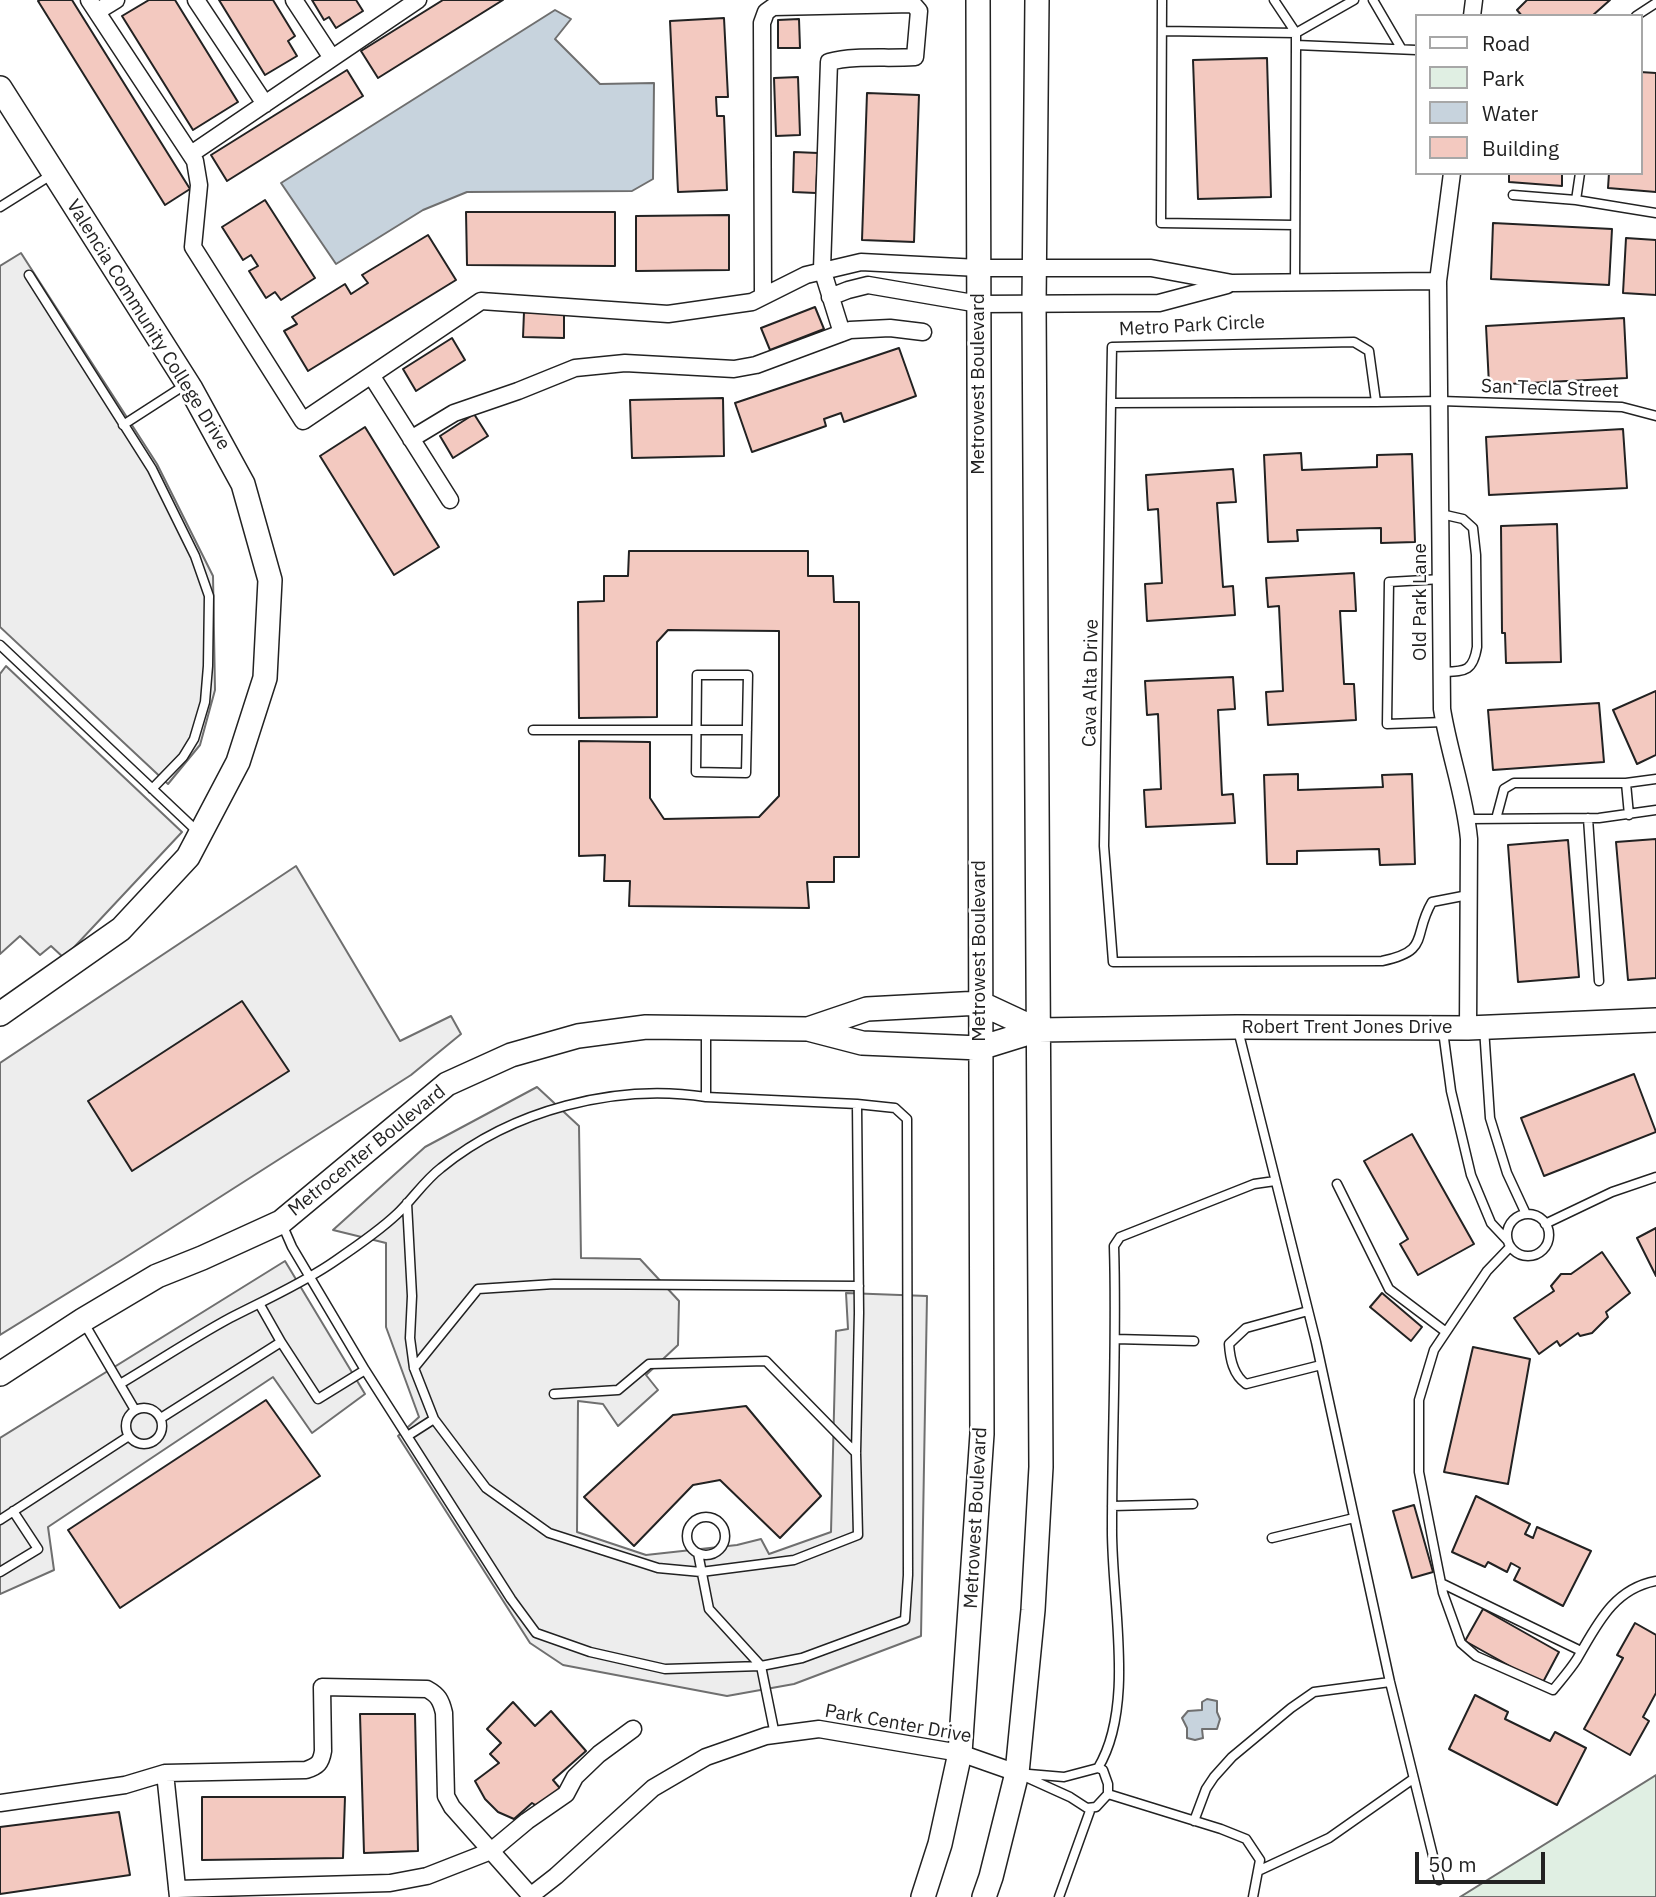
<!DOCTYPE html>
<html>
<head>
<meta charset="utf-8">
<style>
	body { margin:0 }
	#map { position:relative; width:1656px; height:1897px; overflow:hidden; background:#fff; font-family:"IBM Plex Sans",sans-serif }
	canvas { display:block }
	.legend { position:absolute; left:1415px; top:14px; width:228px; height:161px; box-sizing:border-box; background:#fff; border:2px solid #a7a7a7; margin:0; padding:9px 12px; list-style:none; font-size:21px; color:#222 }
	.legend li { display:flex; align-items:center; gap:14px; height:35px }
	.legend b { width:35px; border:2px solid #a7a7a7 }
	.scale { position:absolute; left:1415px; top:1852px; width:130px; height:32px; box-sizing:border-box; border:4px solid #222; border-top:0; padding-left:9px; font-size:21px; line-height:24px; white-space:nowrap; color:#222; -webkit-text-stroke:5px #fff; paint-order:stroke }
</style>
</head>
<body>
<div id="map">
<canvas width="1656" height="1897"></canvas>
<ul class="legend">
<li><b style="height:9px;background:#fff"></b>Road</li>
<li><b style="height:19px;background:#e0efe3"></b>Park</li>
<li><b style="height:19px;background:#c7d3dd"></b>Water</li>
<li><b style="height:19px;background:#f3c9c0"></b>Building</li>
</ul>
<div class="scale">50 m</div>
</div>
<script>
const ctx = document.querySelector('canvas').getContext('2d');
ctx.lineJoin = 'round';
function fill(path, color) { ctx.fillStyle = color; ctx.fill(path, 'evenodd'); }
function trace(path, color, width, dash) { ctx.strokeStyle = color; ctx.lineWidth = width; ctx.lineCap = dash ? 'butt' : 'round'; ctx.setLineDash(dash || []); ctx.stroke(path); }
function label(font, color, halo, rows, align = 'center') {
  ctx.font = font + ' "IBM Plex Sans",sans-serif'; ctx.lineWidth = 5; ctx.setLineDash([]); ctx.textBaseline = 'middle'; ctx.strokeStyle = halo; ctx.fillStyle = color; for (const [text, x, y, turn = 0] of rows) {
    ctx.save(); ctx.translate(x, y); ctx.rotate((+turn || 0) * Math.PI / 180); ctx.textAlign = isNaN(turn) ? turn : align; if (halo) ctx.strokeText(text, 0, 0); ctx.fillText(text, 0, 0); ctx.restore();
  }
}
const green = new Path2D(`
	M1656,1775V1897H1460Z`);
fill(green, '#e0efe3');
trace(green, '#6f6f6f', 2);
const parking = new Path2D(`
	M21,253L157,464L213,576L215,690L200,745L168,784L0,627V266Z
	M6,666L182,832L64,958L51,946L40,955L20,936L0,954V674Z
	M296,866L400,1041L451,1016L461,1034L411,1075L123,1259L0,1335V1063Z
	M537,1087L579,1126L581,1258L640,1259L679,1301L678,1345L646,1375L658,1390L618,1426L603,1404L578,1401L577,1532L646,1555L737,1545L761,1539L769,1554L831,1532L836,1331L848,1329L846,1293L927,1296L921,1636L794,1684L727,1696L563,1665L530,1643L398,1436L419,1417L386,1327V1243L333,1230L425,1147Z
	M285,1261L365,1394L312,1433L273,1377L48,1527L54,1570L0,1594V1438Z`);
fill(parking, '#ededed');
trace(parking, '#6f6f6f', 2);
const water = new Path2D(`
	M555,10L571,19L555,39L600,84L654,83L653,179L632,191L467,192L423,210L336,264L281,183Z
	M1207,1699L1217,1701V1712L1220,1719L1217,1729H1202L1203,1738L1195,1740L1187,1738V1728L1182,1718L1188,1711L1202,1710V1702Z`);
fill(water, '#c7d3dd');
trace(water, '#6f6f6f', 2);
const building = new Path2D(`
	M40,0H72L190,189L165,205L38,1Z
	M149,0H175L238,102L193,130L122,16Z
	M219,0H273L295,36L288,41L297,56L265,75Z
	M312,0H356L363,11L336,28L329,17L324,20Z
	M443,0H503L378,78L361,51Z
	M1527,0H1610L1592,16H1522L1517,10Z
	M724,18L728,97H716L717,116H724L727,190L678,192L670,21Z
	M799,19L800,48H778V20Z
	M1267,58L1271,197L1198,199L1193,60Z
	M347,70L363,96L227,181L211,155Z
	M1640,72L1656,73V192L1608,188L1609,173H1640Z
	M798,77L800,135L776,136L774,78Z
	M867,93L919,95L914,242L862,240Z
	M794,152L818,153L816,193L793,192Z
	M1509,173H1562V186L1509,182Z
	M265,200L315,278L281,300L275,292L266,298L249,271L258,266L251,255L243,260L222,227Z
	M466,212H615V266L467,265Z
	M729,215V270L636,271V216Z
	M1493,223L1612,229L1609,285L1491,279Z
	M428,235L456,280L308,371L284,331L297,324L292,317L345,284L351,294L368,283L362,275Z
	M1626,238L1656,240V295L1623,293Z
	M815,307L824,329L770,350L761,328Z
	M524,312L564,313V338L523,337Z
	M1624,318L1627,378L1489,385L1486,326Z
	M452,338L465,360L416,391L403,369Z
	M899,348L916,396L844,422L841,413L824,419L826,426L752,452L735,403Z
	M723,398L724,456L632,458L630,400Z
	M474,414L488,436L453,458L440,436Z
	M365,427L439,547L394,575L320,456Z
	M1623,429L1627,488L1489,495L1486,437Z
	M1301,453L1302,470L1377,467V455L1412,454L1415,542L1381,543V528L1297,530L1298,541L1268,542L1264,455Z
	M1233,469L1236,502L1217,503L1223,587L1233,586L1235,615L1147,621L1145,584L1162,583L1158,509L1148,510L1146,475Z
	M1557,524L1561,662L1506,663L1505,633H1502L1501,526Z
	M629,551H808V576H833L834,602H859V857H834V882H807L809,908L629,906L630,881H604L605,855L579,856V741L650,742V798L664,819L759,817L779,796V631L668,630L657,642V717L579,718L578,602L604,601V576H628Z
	M1354,573L1356,611H1340L1344,684H1354L1356,720L1268,725L1266,692L1283,691L1279,606L1268,607L1266,578Z
	M1233,677L1235,709L1218,710L1222,795L1233,794L1235,823L1146,827L1144,790L1161,789L1158,714L1147,715L1145,681Z
	M1656,691V755L1637,764L1613,710Z
	M1599,703L1604,762L1493,770L1488,710Z
	M1298,774V790L1383,787L1382,775L1412,774L1415,864L1380,865L1379,849L1297,851V864H1267L1264,775Z
	M1656,839V978L1628,980L1616,842Z
	M1568,840L1579,977L1518,982L1508,845Z
	M242,1001L289,1071L132,1171L88,1101Z
	M1634,1074L1656,1132L1544,1176L1521,1118Z
	M1412,1134L1474,1244L1418,1275L1400,1244L1408,1239L1364,1161Z
	M1656,1228V1276L1637,1238Z
	M1602,1252L1630,1293L1606,1312L1608,1317L1592,1333L1580,1336L1578,1333L1560,1346L1557,1341L1539,1354L1514,1318L1554,1291L1551,1286L1561,1274H1571Z
	M1382,1293L1422,1327L1411,1341L1370,1307Z
	M1473,1347L1530,1359L1508,1484L1444,1472Z
	M266,1400L320,1476L120,1608L68,1530Z
	M746,1406L821,1496L780,1538L720,1480L693,1485L634,1546L584,1497L673,1415Z
	M1476,1496L1530,1524L1525,1534L1533,1538L1537,1527L1591,1551L1563,1606L1514,1580L1520,1568L1511,1563L1507,1572L1488,1562L1485,1567L1452,1552Z
	M1414,1505L1433,1572L1412,1578L1393,1511Z
	M1483,1609L1559,1652L1542,1684L1465,1641Z
	M1635,1623L1656,1635V1693L1643,1717L1649,1721L1630,1755L1584,1729L1623,1658L1617,1655Z
	M1475,1695L1508,1712L1505,1719L1550,1741L1555,1732L1586,1748L1557,1805L1449,1749Z
	M513,1702L535,1726L551,1711L586,1751L553,1780L564,1793L542,1809L532,1803L514,1819L498,1812L485,1799L475,1781L499,1763L490,1754L501,1743L487,1729Z
	M360,1714H415L418,1851L364,1853Z
	M202,1797H345L343,1858L202,1860Z
	M119,1812L130,1875L0,1894V1827Z`);
fill(building, '#f3c9c0');
trace(building, '#222', 2);
const lane = new Path2D(`
	M1162,0L1161,223L1294,225
	M1274,0L1296,33L1354,0
	M1373,0L1401,48
	M1636,16L1656,3
	M1163,31L1296,33V45L1416,50
	M1513,195L1576,200L1656,213
	M1576,200L1580,173
	M0,207L51,175
	M29,275L152,469L195,556L209,596L208,666L205,702L194,739L183,757L152,789
	M1295,283L1296,45
	M1376,402L1111,403L1112,347L1354,342L1369,351L1376,402L1441,401L1622,407L1656,416
	M1111,403L1104,846L1113,962L1382,961C1431,951 1412,936 1432,902L1468,895
	M123,425L185,385
	M1441,514L1463,519L1473,528L1476,555L1477,647C1473,672 1465,671 1442,672
	M1442,579L1389,582L1387,724L1444,722
	M0,645L198,832
	M697,675H748L746,773L696,772Z
	M533,730H747
	M1626,783L1629,815
	M1588,818L1599,981
	M1467,819L1599,818L1656,810
	M1496,819L1504,789L1514,783H1626L1656,779
	M1484,1028L1490,1118L1507,1173L1526,1214
	M1238,1030L1316,1342L1390,1682L1439,1880
	M1443,1031L1451,1091L1471,1175L1491,1223L1507,1240
	M1337,1184L1389,1289L1446,1332
	M407,1203L412,1296L410,1338L414,1368L434,1419L409,1435
	M1507 1235a21 21 0 1 1 42 0a21 21 0 1 1-42 0Z
	M282,1224L292,1247L365,1370L511,1599L536,1633L590,1652L665,1669L761,1666L802,1658L905,1620L908,1575L907,1119L895,1108L857,1104
	M1545,1224L1612,1192L1656,1177
	M1510,1247L1487,1271L1434,1350L1419,1400V1472L1443,1593L1461,1643L1476,1656L1553,1690C1561,1680 1570,1670 1577,1659C1597,1625 1613,1589 1656,1581
	M260,1305L281,1342
	M1308,1311L1246,1328L1229,1344C1230,1359 1233,1375 1246,1384L1321,1365
	M84,1323L135,1410
	M1115,1339L1194,1341
	M414,1368L478,1289L554,1284L859,1286
	M120,1384C157,1362 193,1338 230,1318C263,1301 297,1286 329,1265C351,1250 377,1233 397,1214C412,1200 424,1181 441,1168C512,1110 616,1083 706,1097
	M554,1394L618,1390L649,1364L766,1361L856,1453
	M126 1426a18 18 0 1 1 36 0a18 18 0 1 1-36 0Z
	M161,1418L281,1342L318,1399L365,1370
	M434,1419L486,1488L549,1533L658,1568L701,1572L794,1560L858,1535L856,1453L859,1313L857,1104L706,1097V1030
	M1112,1506L1193,1504
	M687 1536a19 19 0 1 1 38 0a19 19 0 1 1-38 0Z
	M0,1520L129,1436
	M1272,1538L1354,1518
	M698,1553L709,1609L761,1666L775,1735
	M0,1572L38,1549L13,1511
	M1441,1583L1581,1651
	M1098,1768C1136,1705 1111,1600 1112,1527C1112,1433 1117,1340 1114,1246L1120,1237L1254,1184L1275,1181
	M1098,1768L1103,1770L1108,1784V1794L1096,1807L1087,1808L1070,1797L1017,1773L1064,1777Z
	M1108,1794L1221,1829L1246,1839L1260,1860L1253,1897
	M1194,1821L1206,1789L1214,1777L1232,1757L1291,1708L1314,1692L1390,1682
	M1258,1871L1329,1838L1413,1779
	M1059,1897L1091,1808`);
const street = new Path2D(`
	M89,0L195,161L199,185L193,247L303,421L481,301L668,314L752,302L806,275L861,262L979,268H1151L1232,283L1438,281
	M196,0L265,104
	M294,0L332,58
	M98,11L116,0
	M1472,16L1474,0
	M191,154L418,0
	M1452,173L1438,281L1442,709C1449,753 1465,795 1469,839L1468,1028
	M763,296L762,23L766,12L773,7L913,4L919,11L915,57C886,59 856,55 829,62L822,269L842,333
	M830,297L848,290L868,285L979,304L1159,303L1227,285
	M371,375L450,500
	M411,439L454,413L518,391L575,368L625,363L734,369L756,365L850,330L890,328L923,332
	M0,1803L125,1785L165,1773
	M177,1889L390,1883L427,1876L491,1851L527,1821L566,1794L575,1777L599,1754L633,1729
	M178,1897L165,1773L306,1770C318,1766 321,1763 323,1751L322,1687L427,1689C438,1695 441,1700 444,1713L446,1796L452,1807L531,1896
	M529,1897L556,1876L653,1788L706,1757L766,1736L819,1729L960,1753L1017,1773`);
const secondary = new Path2D(`
	M0,88L191,389L243,484L270,580L265,678L238,762L188,857L121,929L0,1014
	M808,1029L867,1009L980,1003L1038,1030
	M0,1374L83,1320L157,1276L202,1258L281,1222L447,1084L511,1055L578,1036L646,1027L808,1029L862,1043L980,1048L1038,1030L1237,1027L1468,1028L1656,1020
	M923,1897L940,1844L960,1753L982,1434L978,0
	M984,1897L991,1877L1017,1773L1033,1610L1041,1467L1034,304L1037,0`);
trace(lane, '#222', 11);
trace(street, '#222', 19);
trace(secondary, '#222', 26);
trace(lane, '#fff', 8);
trace(street, '#fff', 16);
trace(secondary, '#fff', 23);
label('19px', '#222', '#fff', [
	["Valencia Community College Drive",148,325,58],
	["Metro Park Circle",1192,326,-3],
	["Metrowest Boulevard",979,384,-90],
	["San Tecla Street",1550,389,2],
	["Old Park Lane",1421,602,-90],
	["Cava Alta Drive",1091,683,-89],
	["Metrowest Boulevard",980,951,-90],
	["Robert Trent Jones Drive",1347,1028],
	["Metrocenter Boulevard",367,1151,-39],
	["Metrowest Boulevard",976,1518,-87],
	["Park Center Drive",898,1724,10]
]);
</script>
</body>
</html>
